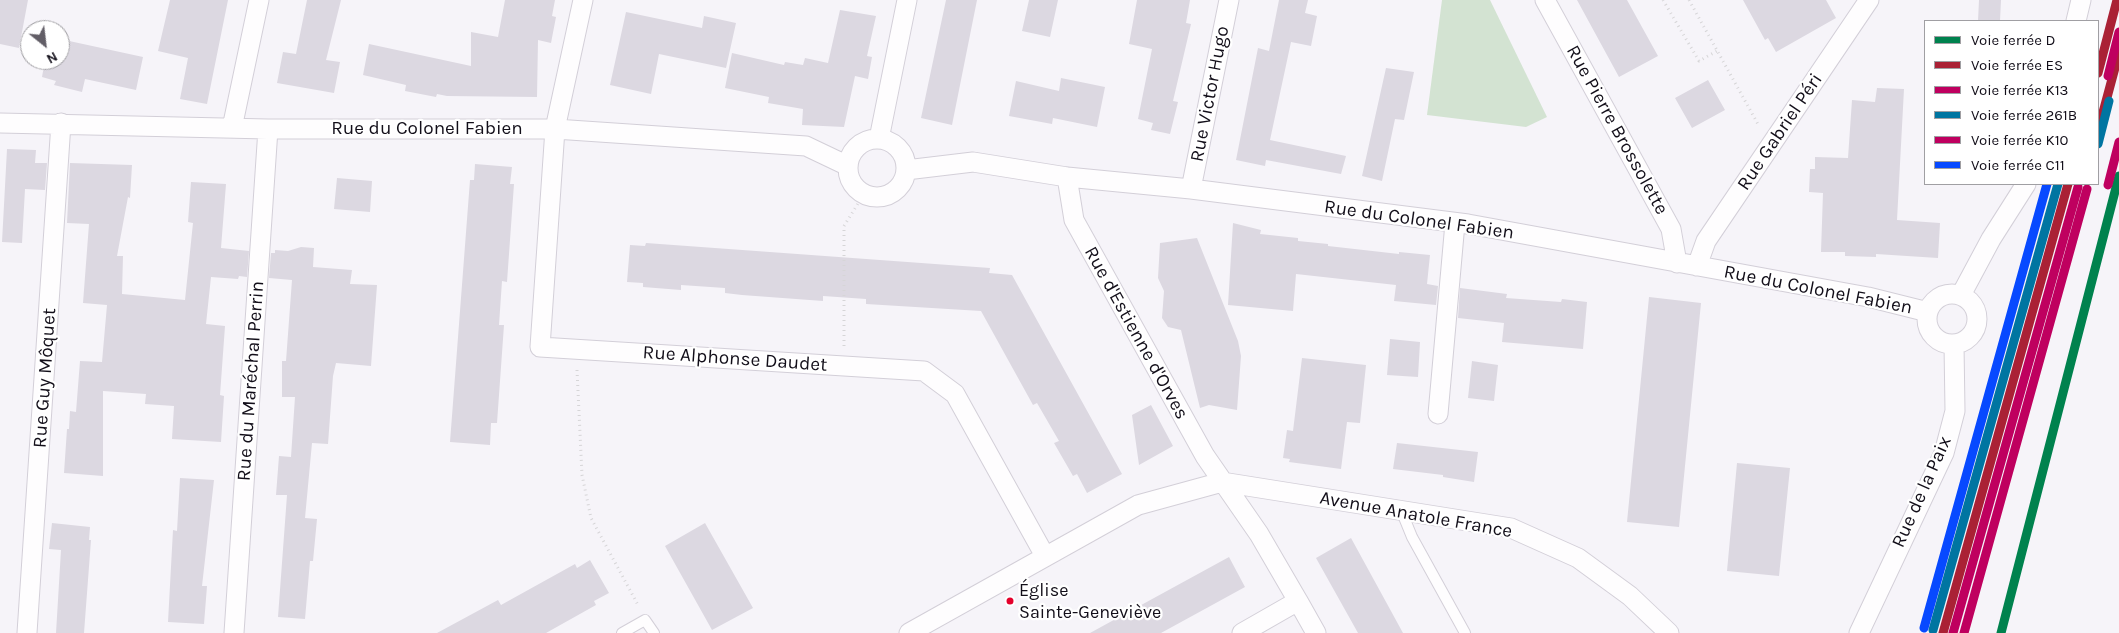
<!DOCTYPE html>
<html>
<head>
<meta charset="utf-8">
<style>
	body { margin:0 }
	#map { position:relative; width:2119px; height:633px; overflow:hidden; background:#f6f4f9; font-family:Karla,sans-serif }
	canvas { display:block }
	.legend { position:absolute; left:1924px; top:20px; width:175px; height:165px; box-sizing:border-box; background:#fff; border:1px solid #a09fa3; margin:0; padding:6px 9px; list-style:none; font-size:15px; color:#120e19 }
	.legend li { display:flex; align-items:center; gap:10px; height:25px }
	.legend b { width:25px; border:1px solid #a09fa3 }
	.north { position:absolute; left:20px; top:20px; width:50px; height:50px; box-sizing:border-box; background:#fff; border:1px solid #a09fa3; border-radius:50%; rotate:151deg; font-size:14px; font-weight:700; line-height:20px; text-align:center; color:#120e19 }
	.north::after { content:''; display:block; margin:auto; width:18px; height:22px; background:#625e67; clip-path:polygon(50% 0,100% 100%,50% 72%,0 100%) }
</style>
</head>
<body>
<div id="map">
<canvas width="2119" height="633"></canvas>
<ul class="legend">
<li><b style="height:6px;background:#00824e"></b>Voie ferrée D</li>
<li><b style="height:6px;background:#aa2135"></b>Voie ferrée ES</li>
<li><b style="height:6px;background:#bf005f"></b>Voie ferrée K13</li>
<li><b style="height:6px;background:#0075a1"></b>Voie ferrée 261B</li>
<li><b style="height:6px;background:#bf005f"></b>Voie ferrée K10</li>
<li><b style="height:6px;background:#0749ff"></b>Voie ferrée C11</li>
</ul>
<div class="north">N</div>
</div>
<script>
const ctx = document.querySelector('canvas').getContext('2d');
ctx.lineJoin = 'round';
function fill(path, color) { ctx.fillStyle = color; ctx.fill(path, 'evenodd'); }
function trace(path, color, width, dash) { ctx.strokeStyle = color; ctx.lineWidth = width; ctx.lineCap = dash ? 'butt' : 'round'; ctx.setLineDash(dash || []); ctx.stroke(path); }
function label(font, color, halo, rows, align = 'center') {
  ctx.font = font + ' Karla,sans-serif'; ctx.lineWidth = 4.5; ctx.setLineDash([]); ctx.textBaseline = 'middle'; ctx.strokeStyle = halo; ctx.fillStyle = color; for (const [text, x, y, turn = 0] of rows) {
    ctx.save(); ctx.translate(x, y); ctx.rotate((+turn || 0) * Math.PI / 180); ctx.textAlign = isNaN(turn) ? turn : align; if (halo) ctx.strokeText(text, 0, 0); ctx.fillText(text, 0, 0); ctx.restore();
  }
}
fill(new Path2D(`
	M1442,0H1490L1547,117L1526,127L1427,115Z`), '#d3e3d2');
fill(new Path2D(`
	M0,0H28L19,48L0,44Z
	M170,0H228L207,104L180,99L188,58L158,51Z
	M307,0H341L326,60L340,62L334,93L277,83L283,52L296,54Z
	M505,0H555L552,16L556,17L551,43L538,40L537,97L447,96L437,94L436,97L405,91L406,85L363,75L369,44L471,66V32L498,37Z
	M946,0H977L952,125L921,118Z
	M1029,0H1058L1050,37L1022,31Z
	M1137,0H1190L1186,23L1191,24L1173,101L1178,102L1170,134L1151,130L1153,123L1138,119L1152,49L1129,44Z
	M1279,0H1308L1305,13L1317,16L1311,46L1291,42L1270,140L1346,156L1341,174L1266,160L1265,166L1236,160L1258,48L1269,51Z
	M1577,0H1627L1658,56L1619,77Z
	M1743,0H1826L1836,18L1776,52L1768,38L1765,40Z
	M1979,0H2001L2000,21H1978Z
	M840,10L876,16L867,56L872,57L868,79L855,76L844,127L802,125L803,109L768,103L769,97L725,88L732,53L784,65L785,62L803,65L805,58L828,63Z
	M626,12L702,28L704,16L736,23L726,68L659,54L651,94L610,85Z
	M60,39L143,57L136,90L85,79L82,92L54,85L56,81L42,77L45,60H60Z
	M1386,68L1414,72L1404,120L1395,119L1382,181L1362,176Z
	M1061,78L1105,87L1097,127L1053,118L1052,124L1009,116L1016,81L1059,91Z
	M1708,80L1725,110L1692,128L1675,98Z
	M1877,88L1904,89L1897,220L1940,223L1938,258L1876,254V257L1845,256V252H1821L1823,193L1809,192L1810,169H1815V157L1848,158L1852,100L1875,102Z
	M7,149L36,150L35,163H47L45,190L25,189L22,243L2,242Z
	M70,163L132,165L130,198L128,197L117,256H123L122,294L185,300L193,223L188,222L191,182L226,184L221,248L249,251L247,277L239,276L238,279L211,277L206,324L225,326L220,395L224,396L221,442L172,439L174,406L145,404L146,394L103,391V476L64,473L67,429H69L70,411L76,412L80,361L102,362L107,305L83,303L89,224L67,223Z
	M475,164L512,167L510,184H514L507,282L502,281L499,325H504L497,423H491L490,445L450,442L470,180H474Z
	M337,178L372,181L370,212L334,209Z
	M1233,223L1261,230L1260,234L1298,238V241L1328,244V246L1399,254V252L1430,255L1427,284L1438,286L1436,305L1394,301L1396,285L1296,274L1293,311L1228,305Z
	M1197,238L1238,341L1241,356L1237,410L1209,405L1200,408L1181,330L1168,327L1162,318L1164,291L1158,278L1160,243Z
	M646,243L990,268L989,273L1012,275L1122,474L1087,493L1077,474L1073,476L1054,443L1059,441L1037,403L1033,405L981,311L866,304V299L823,296V301L742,295L725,293V288L681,285V290L643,287V283L627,282L630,245L645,246Z
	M301,247L314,248L313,267L352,270L350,284L377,285L371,366L336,363L333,376L328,444L312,443L305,518L317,519L313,561H310L305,619L278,617L287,495H276L279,456L291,457L295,397H282V361H286L292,280L269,278L271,253H275V250L288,251Z
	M1460,288L1507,294L1506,298L1561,302L1562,299L1587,302L1583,349L1502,342L1504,323L1458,318Z
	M1649,297L1701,303L1679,527L1627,522Z
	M1390,339L1420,342L1418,377L1387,375Z
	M1302,358L1366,365L1360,423L1347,422L1341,469L1289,462L1290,459L1283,458L1287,430L1293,431Z
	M1472,361L1498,365L1494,401L1468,398Z
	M1151,405L1173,446L1139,465L1132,415Z
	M1397,443L1478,452L1474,482L1443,477V475L1393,469Z
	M1737,463L1790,468L1779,576L1727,571Z
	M180,478L214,480L202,586H207L204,624L168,622L173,530L177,531Z
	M52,523L90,527L89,540H91L84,633H56L61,550L49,549Z
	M705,523L753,608L712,630L665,546Z
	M1351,538L1403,633H1358L1316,558Z
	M1229,557L1245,587L1214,604L1161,633H1090Z
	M590,560L609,593L594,601L596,605L546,633H437L498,600L501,605L575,564L577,568Z`), '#dcd8e1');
const lane = new Path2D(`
	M1401,510L1412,537L1465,633
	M622,633L645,620L654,633`);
const street = new Path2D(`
	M583,0L555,129L540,347L924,371L955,394L1045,556
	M1545,0L1671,229L1677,263
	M2076,21L2081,0
	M0,123L268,129H555L806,146L848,166
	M232,128L259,0
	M879,139L907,0
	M848 168a29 29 0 1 1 58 0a29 29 0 1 1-58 0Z
	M906,170L973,162L1067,177L1191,189L1468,224L1868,297L1928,312
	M1067,177L1074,220L1205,456L1259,534L1298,601L1242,633
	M1191,189L1229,0
	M1697,266L1706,241L1869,0
	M1927 319a25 25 0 1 1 50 0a25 25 0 1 1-50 0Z
	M1961,295L1991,239L2026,184
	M1438,414L1455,223
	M1298,601L1316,633
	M27,633L61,123
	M234,633L268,129
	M909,633L1138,505L1222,482L1511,528L1578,558L1630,596L1669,633
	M1859,633L1944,453L1955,411L1954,344`);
trace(lane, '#d3cfd8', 12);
trace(street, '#d3cfd8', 21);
trace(new Path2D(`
	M1663,0L1699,61L1717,51
	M1689,0L1759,126
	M844,346V226L864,194
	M577,370L582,475L591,518L638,605`), '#d6d5d7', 3, [1, 4]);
trace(lane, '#fefdfe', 10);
trace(street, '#fefdfe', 19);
trace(new Path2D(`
	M2001,633L2119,176`), '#00824e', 9);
trace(new Path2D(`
	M2098,73L2117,0
	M2098,131L2119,53
	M1943,633L2068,184`), '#aa2135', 9);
trace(new Path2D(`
	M2108,76L2119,32
	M2108,185L2119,142
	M1953,633L2078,187`), '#bf005f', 9);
trace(new Path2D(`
	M2098,144L2109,101
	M1933,630L2058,184`), '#0075a1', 9);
trace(new Path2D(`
	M1964,633L2087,189`), '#bf005f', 9);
trace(new Path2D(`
	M1924,628L2047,184`), '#0749ff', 9);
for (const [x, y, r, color] of [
	[1010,601,4.5,"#e4002b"]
]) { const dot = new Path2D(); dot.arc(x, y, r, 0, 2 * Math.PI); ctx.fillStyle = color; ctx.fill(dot); trace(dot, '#fff', 2); }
label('18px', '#120e19', '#fff', [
	["Église",1019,591],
	["Sainte-Geneviève",1019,613]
], 'left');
label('19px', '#120e19', '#fff', [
	["Rue Victor Hugo",1210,94,-79],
	["Rue du Colonel Fabien",427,129],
	["Rue Pierre Brossolette",1617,130,61],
	["Rue Gabriel Péri",1780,132,-56],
	["Rue du Colonel Fabien",1419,220,8],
	["Rue du Colonel Fabien",1818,290,11],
	["Rue d'Estienne d'Orves",1136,333,61],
	["Rue Alphonse Daudet",735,359,4],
	["Rue Guy Môquet",45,378,-86],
	["Rue du Maréchal Perrin",251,381,-86],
	["Rue de la Paix",1922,492,-66],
	["Avenue Anatole France",1416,515,10]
]);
</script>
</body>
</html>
